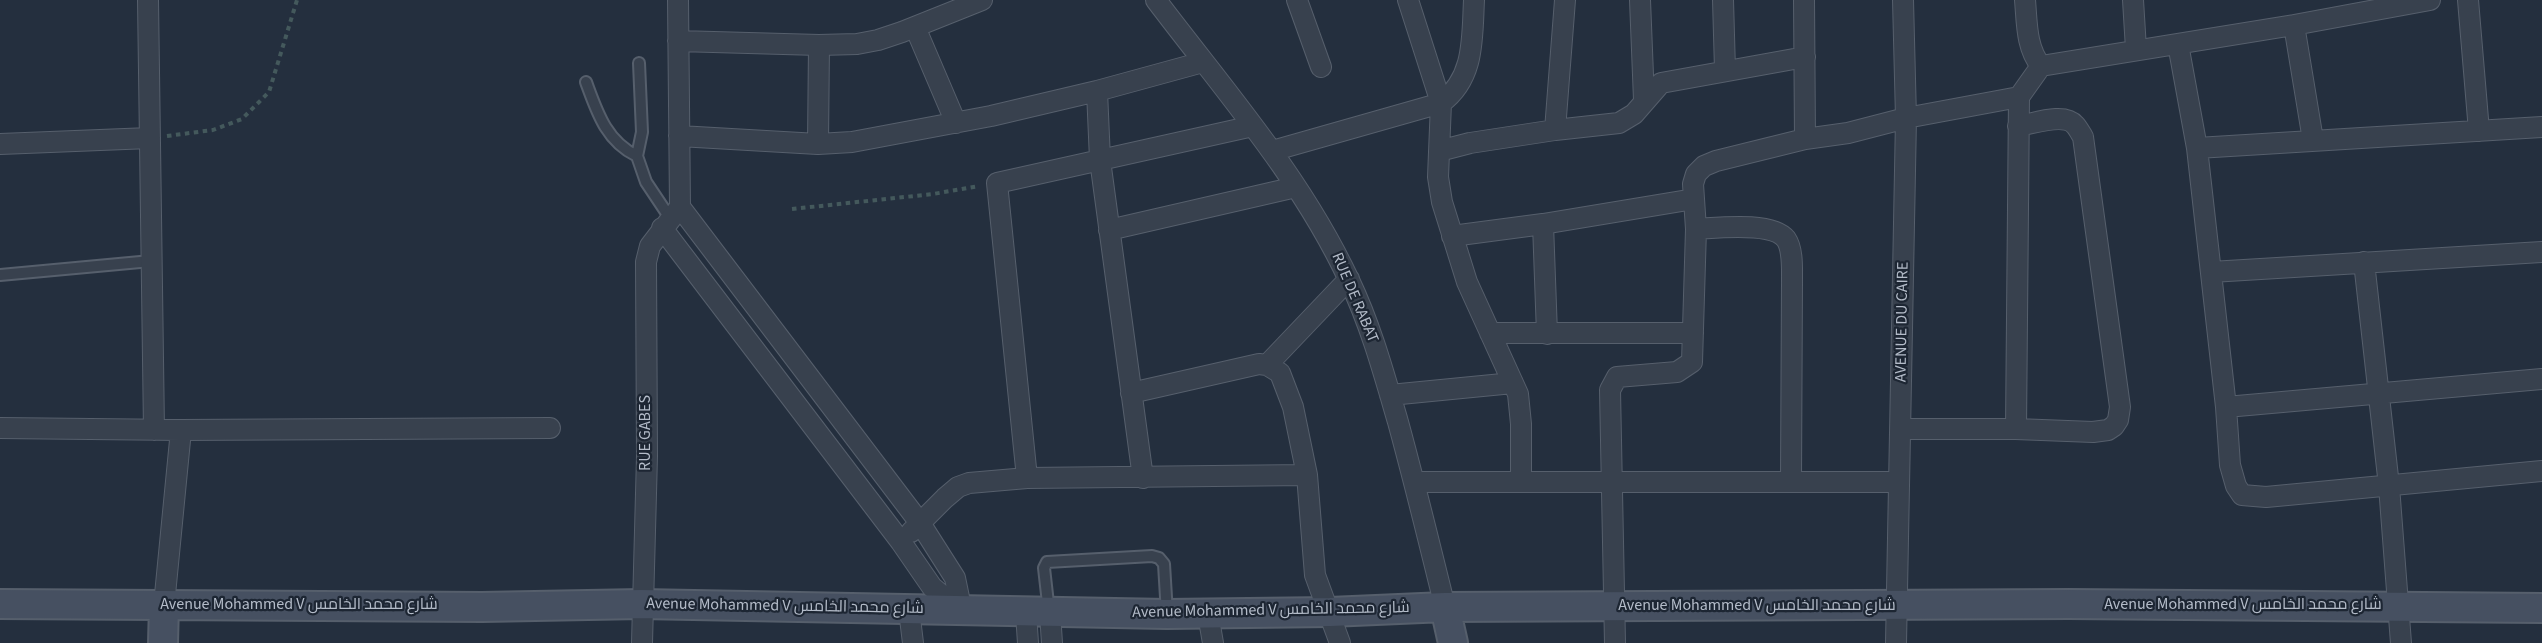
<!DOCTYPE html>
<html>
<head>
<meta charset="utf-8">
<style>
	body { margin:0 }
	canvas { display:block; background:#242f3e }
</style>
</head>
<body>
<canvas width="2542" height="643"></canvas>
<script>
const ctx = document.querySelector('canvas').getContext('2d');
ctx.lineJoin = 'round';
function trace(path, color, width, dash) { ctx.strokeStyle = color; ctx.lineWidth = width; ctx.lineCap = dash ? 'butt' : 'round'; ctx.setLineDash(dash || []); ctx.stroke(path); }
function label(font, color, halo, rows, align = 'center') {
  ctx.font = font + ' "Source Sans 3",Cairo,sans-serif'; ctx.lineWidth = 4.5; ctx.setLineDash([]); ctx.textBaseline = 'middle'; ctx.strokeStyle = halo; ctx.fillStyle = color; for (const [text, x, y, turn = 0] of rows) {
    ctx.save(); ctx.translate(x, y); ctx.rotate((+turn || 0) * Math.PI / 180); ctx.textAlign = isNaN(turn) ? turn : align; if (halo) ctx.strokeText(text, 0, 0); ctx.fillText(text, 0, 0); ctx.restore();
  }
}
const lane = new Path2D(`
	M639,63L642,132L637,156L646,182L670,218
	M586,82C597,112 606,141 637,156
	M0,275L151,261
	M1049,612L1044,568L1047,562L1152,556L1159,558L1164,564L1167,614`);
const street = new Path2D(`
	M148,0L154,430
	M1156,0C1224,90 1301,177 1349,280C1371,326 1384,374 1398,422C1415,484 1430,546 1445,607
	M1297,0L1321,67
	M1474,0C1472,38 1475,78 1441,103L1438,177L1442,202L1467,282L1518,394L1521,424V481
	M1640,0L1644,100
	M1723,0L1725,70
	M1804,0L1805,139
	M2133,0L2136,49
	M2468,0L2479,131
	M2294,25L2313,140
	M915,27L956,123
	M678,41L819,45L857,44L878,40L902,32L982,0
	M2178,44L2197,148L2226,407L2230,465L2236,486L2242,495L2266,497L2542,471
	M2041,66L2294,25L2430,0
	M1097,91L1100,160L1143,478
	M1555,130L1565,0
	M679,136L818,144L852,142L991,116L1097,91L1203,62
	M0,144L150,138
	M818,144L819,45
	M2197,148L2542,127
	M1272,151L1441,103L1408,0
	M1439,151L1470,143L1555,130L1619,123L1634,114L1661,83L1805,57
	M680,207L920,523L955,578L962,612
	M1543,224L1547,334
	M662,228L901,542L932,587L962,612
	M1696,229C1717,228 1772,221 1786,239C1793,249 1792,268 1792,280L1791,481
	M1109,230L1296,187
	M1452,236L1543,224L1694,199
	M2364,262L2389,486L2401,643
	M2211,272L2542,252
	M1490,333H1693
	M1267,365L1349,279
	M1131,393L1259,364L1267,365L1280,373L1293,407L1307,475L1315,575L1340,643
	M1390,395L1513,383
	M2226,407L2542,379
	M0,428L181,430L550,428
	M1901,429H2016L2093,432L2108,430L2114,426L2118,420L2120,407L2083,137C2081,134 2078,128 2075,125C2064,112 2033,124 2018,126
	M2016,429L2019,97L2041,66C2026,48 2027,22 2025,0
	M1027,478L997,183L1253,126
	M1414,482H1898
	M911,532L945,498L958,487L969,483L1027,478L1307,475
	M164,605L181,430
	M909,610L913,643
	M1026,613L1028,643
	M1050,613L1052,643
	M1208,614L1213,643
	M642,643L647,456L646,262L650,246L680,207L678,0
	M1615,643L1610,390L1617,377L1677,372L1692,362L1696,229L1693,184L1696,174L1704,166L1716,161L1805,139L1848,133L1906,118L2019,97
	M1896,643L1906,118L1903,0`);
const secondary = new Path2D(`
	M0,604L482,607L641,604L1167,614L1330,612L1445,607L2069,604L2542,608
	M1445,607L1453,643
	M163,643L164,605`);
trace(lane, '#565f6c', 14);
trace(street, '#565f6c', 22);
trace(secondary, '#565f6c', 32);
trace(new Path2D(`
	M167,136L213,130L242,119L269,92L297,0
	M792,209L933,194L979,186`), '#44595c', 4, [4.5, 4.5]);
trace(lane, '#38414e', 10);
trace(street, '#38414e', 20);
trace(secondary, '#465061', 28);
label('16px', '#b4bcc9', '#1d2633', [
	["RUE DE RABAT",1354,298,67],
	["AVENUE DU CAIRE",1903,322,-89],
	["RUE GABES",646,433,-90],
	["Avenue Mohammed V شارع محمد الخامس",299,605],
	["Avenue Mohammed V شارع محمد الخامس",2243,605],
	["Avenue Mohammed V شارع محمد الخامس",1757,606],
	["Avenue Mohammed V شارع محمد الخامس",785,607,1],
	["Avenue Mohammed V شارع محمد الخامس",1271,611,-1]
]);
</script>
</body>
</html>
